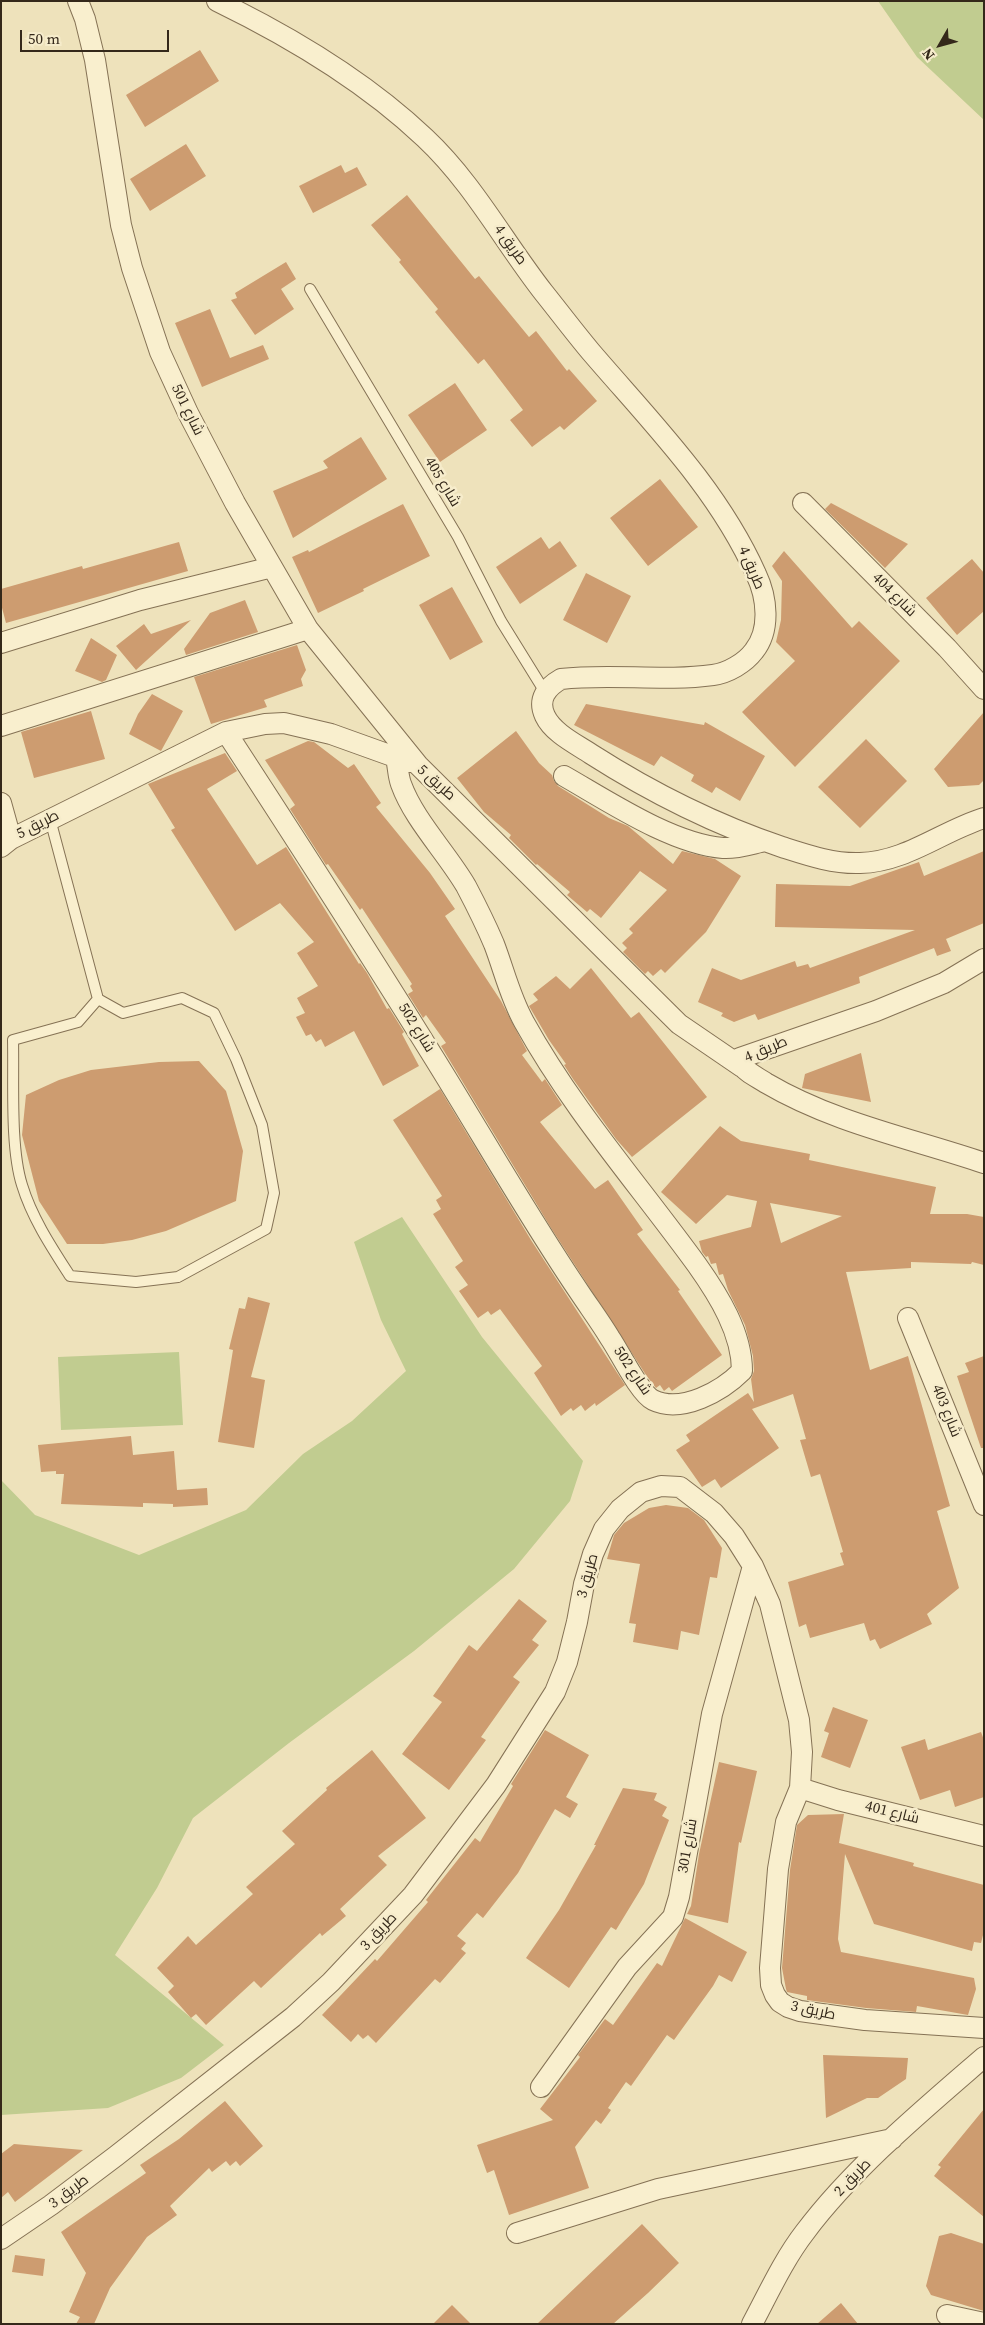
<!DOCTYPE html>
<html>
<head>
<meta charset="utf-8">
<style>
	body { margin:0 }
	#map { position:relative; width:985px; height:2325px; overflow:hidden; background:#eee2bb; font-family:"Source Serif 4",serif }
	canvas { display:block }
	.frame { position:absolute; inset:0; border:2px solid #34281a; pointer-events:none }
	.north { position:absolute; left:915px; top:20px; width:50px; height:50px; -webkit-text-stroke:4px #f6eccb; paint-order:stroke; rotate:232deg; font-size:14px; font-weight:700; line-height:20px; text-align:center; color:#34281a }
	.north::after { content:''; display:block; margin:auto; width:18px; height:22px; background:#34281a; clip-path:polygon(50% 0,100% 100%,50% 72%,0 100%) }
	.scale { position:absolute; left:20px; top:30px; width:149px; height:22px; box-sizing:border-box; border:2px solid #34281a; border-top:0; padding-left:6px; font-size:15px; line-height:18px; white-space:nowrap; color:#34281a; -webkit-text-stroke:4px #f6eccb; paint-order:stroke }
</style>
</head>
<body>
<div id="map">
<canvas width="985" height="2325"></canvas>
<div class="frame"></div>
<div class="north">N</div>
<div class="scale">50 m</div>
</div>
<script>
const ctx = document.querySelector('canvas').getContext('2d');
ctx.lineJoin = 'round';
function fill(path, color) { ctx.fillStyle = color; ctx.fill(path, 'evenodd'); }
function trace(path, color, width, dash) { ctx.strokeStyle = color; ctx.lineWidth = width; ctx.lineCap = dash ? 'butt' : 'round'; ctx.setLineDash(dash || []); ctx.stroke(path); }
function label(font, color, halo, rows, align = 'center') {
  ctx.font = font + ' "Source Serif 4",Cairo,serif'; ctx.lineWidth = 5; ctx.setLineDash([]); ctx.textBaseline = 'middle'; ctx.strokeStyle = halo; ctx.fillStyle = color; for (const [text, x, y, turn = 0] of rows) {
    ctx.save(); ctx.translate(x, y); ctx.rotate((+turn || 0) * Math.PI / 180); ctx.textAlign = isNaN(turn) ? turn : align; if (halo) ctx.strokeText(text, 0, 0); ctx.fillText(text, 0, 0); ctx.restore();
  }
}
fill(new Path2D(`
	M878,1H984V120L917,57Z
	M402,1217L482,1337L583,1461L570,1501L514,1569L414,1651L289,1743L193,1818L157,1888L115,1955L224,2045L181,2078L108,2108L1,2115V1480L35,1515L139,1555L246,1510L303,1454L352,1421L406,1371L381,1320L354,1242Z
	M179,1352L183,1425L61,1430L58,1357Z`), '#c1cc90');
fill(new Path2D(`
	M200,50L219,81L145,127L126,95Z
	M186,144L206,176L150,211L130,179Z
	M341,165L345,173L357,167L367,185L313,213L299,186Z
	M407,195L475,279L479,276L529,337L536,331L567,371L569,369L597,401L564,430L560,426L532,447L510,420L523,410L484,359L478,364L435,312L438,309L399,262L401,260L371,225Z
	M286,262L296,279L281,289L294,309L255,335L231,300L237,298L235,293Z
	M210,309L230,358L263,345L269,359L202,387L175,323Z
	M455,383L487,430L440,462L408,415Z
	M361,437L387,479L293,538L273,491L328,468L323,461Z
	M660,479L698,527L648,566L610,518Z
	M831,503L908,544L885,568L825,509Z
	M403,504L430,556L363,589L364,591L318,613L292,557L308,550L309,552Z
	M541,537L549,549L560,541L577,566L520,604L496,567Z
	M179,542L188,571L6,623L1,604V589L82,566L83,569Z
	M784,551L852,628L859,621L900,661L795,767L742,712L795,661L776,642L781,620L782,581L772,566Z
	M972,559L984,573V611L957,635L926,598Z
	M586,573L631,596L607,643L563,620Z
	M452,587L483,642L450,660L419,605Z
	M245,600L258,632L186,655L184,649L210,613Z
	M191,620L136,670L116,646L144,624L151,634Z
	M91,638L117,655L106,680L102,682L75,671Z
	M297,645L306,670L301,679L303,686L264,700L267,707L211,724L194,677Z
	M152,694L183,711L161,751L129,734L138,714Z
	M586,704L704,725L705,722L765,756L740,801L716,787L712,793L691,781L694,775L661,756L654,766L574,725Z
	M91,711L105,759L34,778L21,732Z
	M984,712V780L979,785L948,787L934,769Z
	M516,731L539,763L552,775L554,781L558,786L609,818L628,826L673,864L682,851L715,859L741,876L706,932L665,973L661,969L653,976L648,971L645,974L623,952L627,948L622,943L633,933L629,929L667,890L640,871L601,918L590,909L587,912L567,895L570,892L537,864L536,865L509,838L511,835L484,812L457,778Z
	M866,739L907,781L860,828L818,787Z
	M308,741L314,742L348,768L354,764L381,803L376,807L430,873L455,909L445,916L501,1001L527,1051L522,1055L542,1082L545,1079L562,1105L540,1122L595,1189L608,1180L643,1230L637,1234L680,1290L678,1291L722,1355L672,1391L669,1387L664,1391L660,1385L656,1388L646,1375L551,1228L441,1046L446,1043L426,1015L423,1018L408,994L413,991L410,986L412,984L362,908L360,910L328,864L326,865L290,809L295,805L265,760Z
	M225,753L237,771L207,789L257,865L286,847L359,964L360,963L367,973L387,1009L389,1008L404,1032L402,1034L419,1066L383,1086L354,1031L325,1047L321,1039L316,1042L311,1034L306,1036L296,1017L305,1013L297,998L318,986L297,953L314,942L280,903L235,931L171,830L175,828L148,784Z
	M984,851V923L946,939L951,951L937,956L934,948L859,977L860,983L758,1020L755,1014L734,1022L721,1016L723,1013L698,1002L712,968L741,980L795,961L797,967L808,964L810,968L915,930L775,927L776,884L850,886L919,862L924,876Z
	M591,968L631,1018L639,1012L707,1097L632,1157L616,1139L573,1079L564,1065L566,1064L549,1040L529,1006L538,1000L533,994L556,976L570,989Z
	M861,1053L871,1102L802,1088L805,1074Z
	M199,1061L226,1091L243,1151L236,1201L166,1231L132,1240L103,1244H67L39,1201L22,1135L26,1095L59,1080L91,1070L159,1062Z
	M440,1089L531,1240L625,1385L596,1406L595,1403L585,1411L581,1405L573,1411L571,1408L561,1416L534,1373L542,1366L500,1309L491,1315L488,1311L478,1318L459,1291L468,1285L455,1267L463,1261L433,1214L441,1209L436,1200L442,1196L393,1120Z
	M720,1126L741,1141L810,1154L809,1160L936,1187L930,1214H967L984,1217V1265L972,1262L971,1264L911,1262V1268L846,1272L870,1370L908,1356L950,1506L937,1511L959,1588L927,1614L932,1624L880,1649L875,1639L870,1641L864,1623L810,1638L806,1624L799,1627L788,1582L844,1565L840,1553L843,1552L820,1474L811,1477L800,1440L806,1439L793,1394L752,1409L779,1448L721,1488L715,1479L702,1487L676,1450L690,1441L686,1435L748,1393L754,1402L751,1379L754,1371L753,1356L745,1325L728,1290L723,1274L719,1275L716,1263L711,1264L708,1256L706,1257L702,1252L699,1241L751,1227L757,1201L727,1195L696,1224L661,1192ZM770,1203L842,1216L781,1243Z
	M248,1297L270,1303L251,1377L265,1380L254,1448L218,1442L233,1350L229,1349L239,1308L245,1309Z
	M984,1356V1448H981L957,1376L969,1372L965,1363Z
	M131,1436L133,1455L174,1451L177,1490L207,1488L208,1505L173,1507V1504L143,1503V1507L61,1504L64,1474H56V1471L41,1472L38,1445Z
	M666,1505L688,1508L704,1520L722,1548L717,1578L710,1577L699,1635L681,1631L678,1650L633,1642L636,1624L629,1623L640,1564L607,1559L614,1535L624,1523L649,1508Z
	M519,1599L547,1621L532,1640L539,1645L513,1677L520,1682L481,1737L486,1740L449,1790L402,1754L442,1702L433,1696L469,1645L477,1651Z
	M833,1707L868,1720L850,1768L821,1757L829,1733L824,1731Z
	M545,1730L589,1755L566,1797L578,1804L570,1818L555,1809L518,1873L483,1918L477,1913L457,1936L466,1943L461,1949L466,1953L440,1983L435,1979L376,2043L368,2035L363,2039L358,2034L351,2042L322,2015L375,1959L377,1961L428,1902L426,1900L475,1838L480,1842L513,1786L511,1784Z
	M981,1732L984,1740V1797L955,1807L950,1790L920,1800L901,1747L925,1739L928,1750Z
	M372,1750L426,1818L378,1856L387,1865L340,1909L346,1916L322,1936L320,1933L261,1988L254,1981L206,2025L196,2014L191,2018L168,1992L174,1986L157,1968L188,1936L196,1945L253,1894L246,1887L295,1844L282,1831L327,1790L326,1788Z
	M719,1762L757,1771L741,1843L739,1842L728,1923L687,1914L691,1906L699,1854Z
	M623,1788L657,1793L654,1800L667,1807L662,1816L669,1820L644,1884L616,1930L611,1927L569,1988L526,1958L559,1910L596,1845H594Z
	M844,1814L839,1843L914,1863L913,1866L984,1885V1931L981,1943L974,1942L972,1951L874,1924L845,1854L838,1939L841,1952L974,1978L976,1989L968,2015L917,2006L916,2012L866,2008L807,2000V1996L787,1992L786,1989L782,1968L790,1870L797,1825L808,1815Z
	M685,1918L747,1952L732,1982L719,1975L713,1986L674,2040L667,2035L631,2086L626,2082L608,2108L611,2110L601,2124L596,2120L575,2147L589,2188L509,2215L494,2170L487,2173L477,2145L553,2120L540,2109L580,2057L578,2055L605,2019L613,2025L657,1963L662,1966Z
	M823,2055L908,2058L906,2079L878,2098H867L826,2118Z
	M225,2101L263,2146L240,2166L236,2161L230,2166L226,2161L212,2172L209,2168L170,2206L177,2215L147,2237L110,2288L94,2324H76L80,2317L69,2312L86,2273L61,2232L146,2173L140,2165L179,2139Z
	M984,2109V2217L934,2176L941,2167L938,2165Z
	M14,2144L83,2150L15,2202L8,2192L1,2198V2154Z
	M642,2224L679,2263L648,2293L613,2324H537Z
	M951,2233L984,2244V2311L931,2295L926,2286L939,2236Z
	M15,2255L45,2259L43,2276L12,2272Z
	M841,2303L858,2324H817Z
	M452,2305L471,2324H433Z`), '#cd9c70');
const lane = new Path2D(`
	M310,289L458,537L501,621L545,692
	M50,819L98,999L78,1022L13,1040C14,1082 10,1147 22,1185C32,1218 52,1248 70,1276L136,1282L178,1277L266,1229L274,1193L262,1125L236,1059L214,1013L182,998L123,1013L98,999`);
const street = new Path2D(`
	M78,1L85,19L95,60L121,225L132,268L160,352L188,413L235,503L308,629L418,765L679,1024L742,1067
	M217,1C291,37 365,81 425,138C473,183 504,242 544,293C560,313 575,333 591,352C651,422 718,489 756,574C767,597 771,630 754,651C745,663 728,673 713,675C663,682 611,673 561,679C547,687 537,699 545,716C553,733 576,744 591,754C652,793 714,824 782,847C807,855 833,864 860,863C906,862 942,831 984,818
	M803,503L947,648L984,689
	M1,643L140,600L272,567
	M1,726L308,629
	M226,732C295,838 364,945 431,1053C481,1133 527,1215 580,1293C590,1308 601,1323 610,1338C619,1351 640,1394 653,1400C682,1414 722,1391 742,1371C742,1333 719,1296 697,1265C639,1185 572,1109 524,1022C510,997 504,970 494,944C486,925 476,905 466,886C446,852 414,820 401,784C398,776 398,766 396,758
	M564,776C608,801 672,844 723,848C737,849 751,844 765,841
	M1,803L11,839
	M1,847L11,839L226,732L265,724L284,723L331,734L409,762
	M984,959L944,983L876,1011L740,1058L739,1062C745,1072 757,1077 766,1083C834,1123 910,1138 984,1163
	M908,1318L984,1505
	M800,1788L838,1800L984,1836
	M541,2087L627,1967L673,1917L679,1897L712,1714L753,1566
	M517,2233L658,2189L892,2139
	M1,2239L51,2205L116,2156L293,2017L331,1982L413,1895L496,1785L555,1692L567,1662L577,1622L584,1584L593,1554L604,1529L620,1509L641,1492L661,1486L680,1487L714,1513L734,1536L753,1566L770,1604L799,1720L802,1752L800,1788L786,1822L778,1869L770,1968L771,1985L775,1995L780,2002L788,2007L800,2011L865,2020L984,2028
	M947,2315L984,2323
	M752,2324C768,2294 784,2259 805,2232C852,2169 924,2109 984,2057`);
trace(lane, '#857255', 12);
trace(street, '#857255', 22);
trace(lane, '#f9efce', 10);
trace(street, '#f9efce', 20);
label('15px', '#34281a', '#f6eccb', [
	["طريق 4",510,245,55],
	["شارع 501",187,410,64],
	["شارع 405",442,482,59],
	["طريق 4",751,568,67],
	["شارع 404",894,595,45],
	["طريق 5",436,783,42],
	["طريق 5",38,825,-27],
	["شارع 502",416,1028,58],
	["طريق 4",766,1050,-23],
	["شارع 502",632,1371,56],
	["شارع 403",946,1411,68],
	["طريق 3",588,1576,-75],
	["شارع 401",892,1813,14],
	["شارع 301",688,1846,-80],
	["طريق 3",379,1932,-47],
	["طريق 3",813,2011,12],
	["طريق 2",853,2178,-46],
	["طريق 3",69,2192,-37]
]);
</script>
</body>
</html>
